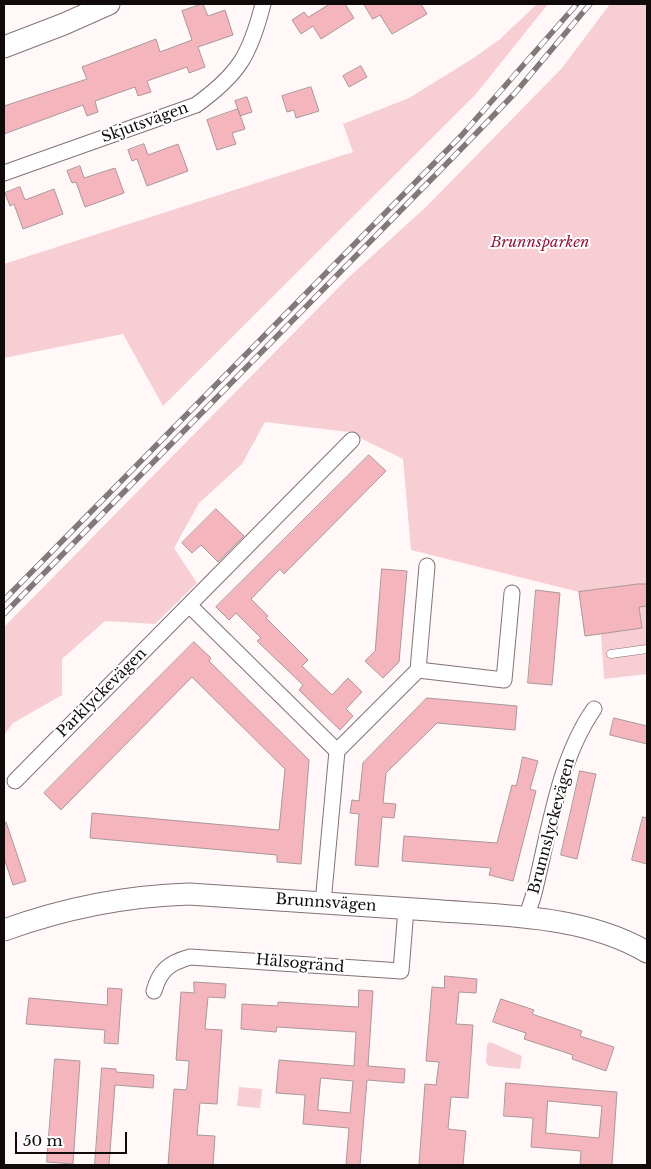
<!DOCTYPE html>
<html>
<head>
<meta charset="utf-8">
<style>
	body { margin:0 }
	#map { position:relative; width:651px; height:1169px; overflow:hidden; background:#fff7f8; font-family:"Libre Baskerville",serif }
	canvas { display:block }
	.frame { position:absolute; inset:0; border:5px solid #100a0b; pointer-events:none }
	.scale { position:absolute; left:15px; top:1132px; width:112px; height:22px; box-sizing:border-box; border:2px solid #100a0b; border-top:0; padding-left:6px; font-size:15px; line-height:18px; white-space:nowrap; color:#100a0b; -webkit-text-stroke:4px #fff; paint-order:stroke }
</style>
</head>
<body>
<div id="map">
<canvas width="651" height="1169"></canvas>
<div class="frame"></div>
<div class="scale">50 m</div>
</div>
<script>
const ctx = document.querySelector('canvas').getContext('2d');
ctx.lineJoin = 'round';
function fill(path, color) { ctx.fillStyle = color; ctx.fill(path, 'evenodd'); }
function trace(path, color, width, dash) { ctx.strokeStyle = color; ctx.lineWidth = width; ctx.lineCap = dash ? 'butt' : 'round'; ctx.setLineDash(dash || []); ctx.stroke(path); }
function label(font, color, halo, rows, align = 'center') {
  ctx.font = font + ' "Libre Baskerville",serif'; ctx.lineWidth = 4; ctx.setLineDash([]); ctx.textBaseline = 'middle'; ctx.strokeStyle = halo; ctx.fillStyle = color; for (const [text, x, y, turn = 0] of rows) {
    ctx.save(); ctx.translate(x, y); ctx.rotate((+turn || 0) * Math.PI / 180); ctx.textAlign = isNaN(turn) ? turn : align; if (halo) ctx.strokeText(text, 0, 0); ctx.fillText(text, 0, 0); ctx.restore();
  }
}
fill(new Path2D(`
	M537,4H548L476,94L163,406L123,334L4,358V264L353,152L343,124L409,98L472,59L499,40Z
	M610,4H647V674L604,679L601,634L585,636L579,592L411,550L403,459L348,432L265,422L242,464L199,503L174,548L197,583L155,624L105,621L62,659V695L13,723L4,735V627L347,279L427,206L562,68Z
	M490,1042L522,1056L520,1069L489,1066L486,1062L487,1045Z
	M239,1087L262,1089L260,1108L237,1106Z`), '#f6ced3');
const building = new Path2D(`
	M203,4L208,16L225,10L233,35L198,47L205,67L189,73L187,67L147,81L151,92L138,96L135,87L95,101L98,112L87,116L83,105L4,134V106L87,79L82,67L156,39L160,52L192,40L182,11Z
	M330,4H345L354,18L321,39L313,26L301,34L292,20L304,12L308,17Z
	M364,4H421L427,14L392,34L380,15L373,19Z
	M361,66L367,77L349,87L343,76Z
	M311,87L319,111L296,118L294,110L287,112L282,96Z
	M247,97L252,112L240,116L235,101Z
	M238,109L245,129L232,133L236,144L217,150L207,120Z
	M144,144L148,155L178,144L188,171L147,186L137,159L132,161L128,150Z
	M80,166L84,178L115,168L124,193L85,207L76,182L72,183L67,171Z
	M20,187L25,200L54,189L63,214L23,229L14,204L10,206L5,193Z
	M369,455L386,471L284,574L280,569L251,599L268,616L266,618L308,660L302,666L332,695L348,678L362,692L346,709L353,716L340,730L299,690L303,685L257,641L261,638L236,613L229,620L216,607Z
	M216,509L244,536L218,562L201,545L192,553L182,543Z
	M382,569L407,571L399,662L383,678L365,661L375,651Z
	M638,584H647V606L639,607L642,628L585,636L579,592Z
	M536,590L560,593L552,685L528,683Z
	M194,642L211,658L209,661L309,760L301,864L277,862V855L90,838L92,813L279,830L285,769L192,677L61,810L44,793Z
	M427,698L517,706L515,730L437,723L386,773L383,803L396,804L394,818L382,817L378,867L355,865L359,814L350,813L352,800L359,801L363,763Z
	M614,718L647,726V744L610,735Z
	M523,757L538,761L530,789L536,791L513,881L489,875L491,868L402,861L404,836L497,843L512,785L516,786Z
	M580,771L596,774L577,859L561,855Z
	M643,817L647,818V864L632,860Z
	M4,822H6L26,881L13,885L4,858Z
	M445,976L477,979L476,993L459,992L456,1024L473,1025L468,1098L451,1097L448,1129L466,1131L463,1165H419L425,1084L436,1085L439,1062L426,1061L432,987L444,988Z
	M194,982L226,984L225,998L208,997L205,1029L222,1030L217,1104L200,1103L197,1135L215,1136L213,1165H168L174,1089L186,1090L187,1087L189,1061L176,1060L181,992L194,993Z
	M108,988L122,989L118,1044L104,1043L105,1030L26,1024L29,998L107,1005Z
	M359,990L373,991L368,1066L405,1069L404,1083L367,1080L360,1165H346L349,1128L303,1124L305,1095L276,1093L279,1060L354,1066L356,1032L277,1027L276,1032L241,1029L242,1004L278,1006V1002L358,1007ZM321,1078L353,1081L350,1113L318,1110Z
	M501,999L534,1010L532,1014L582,1031L580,1036L614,1047L606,1071L572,1059L573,1055L524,1039L526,1033L493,1022Z
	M55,1059L80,1061L73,1164L47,1162Z
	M102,1068L116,1069V1072L154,1075L153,1088L115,1085L109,1165H95Z
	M506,1083L617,1092L612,1165H580L581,1151L531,1147L533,1118L504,1116ZM548,1101L602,1106L599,1138L546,1133Z`);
fill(building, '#f5b5bd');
trace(building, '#a99799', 1);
const lane = new Path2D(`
	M611,654L647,649`);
const street = new Path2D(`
	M4,173L196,105C239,74 250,55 263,4
	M189,605L337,751
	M418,670L504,680L512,593
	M15,781L352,440
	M323,903L337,751L418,670L427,566
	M526,918L533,897C549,835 557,762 594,709
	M154,991C160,970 169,963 190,957L401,971L406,909`);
const secondary = new Path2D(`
	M4,47L64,24L109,4
	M4,930C65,908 124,896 189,894C269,899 349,904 429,910C501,916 582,914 647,952`);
trace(lane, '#837274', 9);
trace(street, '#837274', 17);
trace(secondary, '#837274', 23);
trace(lane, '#fff', 8);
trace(street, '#fff', 15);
trace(secondary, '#fff', 21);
const rail = new Path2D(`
	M4,600L461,136L577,4
	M4,614L467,143L515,93L590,4`);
trace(rail, '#80797a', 5.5);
trace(rail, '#fff', 4, [11]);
label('15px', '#100a0b', '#fff', [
	["Skjutsvägen",145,123,-20],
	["Parklyckevägen",102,693,-45],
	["Brunnslyckevägen",552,826,-75],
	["Brunnsvägen",326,903,4],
	["Hälsogränd",300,964,5]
]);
label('italic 15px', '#93183d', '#fff', [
	["Brunnsparken",540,243]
]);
</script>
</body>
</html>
